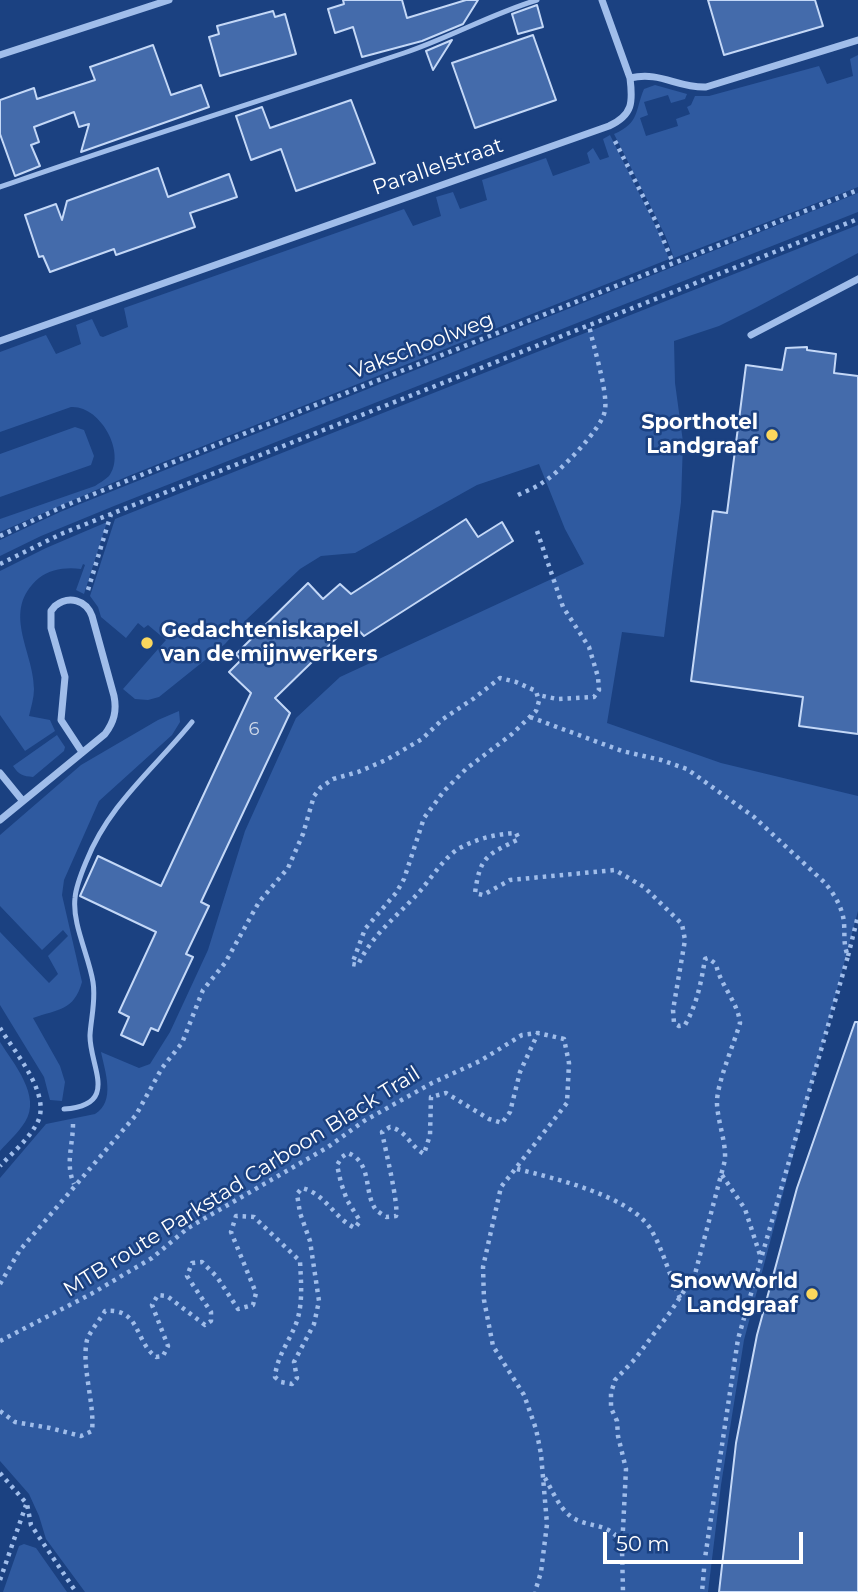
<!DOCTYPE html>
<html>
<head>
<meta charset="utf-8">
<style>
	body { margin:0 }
	#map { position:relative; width:858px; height:1592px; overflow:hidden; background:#1b4181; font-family:Montserrat,sans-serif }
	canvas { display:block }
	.scale { position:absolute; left:603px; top:1532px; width:200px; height:32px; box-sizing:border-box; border:4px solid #fff; border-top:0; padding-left:9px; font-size:21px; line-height:24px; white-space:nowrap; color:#fff; -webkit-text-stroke:5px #1b4181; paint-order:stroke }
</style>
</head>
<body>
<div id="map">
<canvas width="858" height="1592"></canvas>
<div class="scale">50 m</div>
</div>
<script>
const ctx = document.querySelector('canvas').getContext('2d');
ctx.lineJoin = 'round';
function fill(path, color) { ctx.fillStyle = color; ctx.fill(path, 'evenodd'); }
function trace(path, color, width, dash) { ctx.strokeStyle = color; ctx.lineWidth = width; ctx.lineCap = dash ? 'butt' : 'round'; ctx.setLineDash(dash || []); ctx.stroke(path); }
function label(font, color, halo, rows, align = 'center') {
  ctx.font = font + ' Montserrat,sans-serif'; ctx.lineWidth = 5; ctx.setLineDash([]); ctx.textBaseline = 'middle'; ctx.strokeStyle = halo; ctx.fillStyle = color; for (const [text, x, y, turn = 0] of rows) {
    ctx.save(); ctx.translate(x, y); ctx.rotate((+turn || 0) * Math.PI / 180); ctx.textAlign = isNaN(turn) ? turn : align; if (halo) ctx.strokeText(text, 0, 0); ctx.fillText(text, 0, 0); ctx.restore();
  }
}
fill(new Path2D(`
	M858,55V187L674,258L665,235L614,134C640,123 635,110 644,89L655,85L687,94L685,99L671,103L668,95L644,102L648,115L640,118L646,136L678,126L676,119L690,114L687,107L691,105L695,96H709L819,66L827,84L853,76L850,59Z
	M610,135L661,237L669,259L126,477L0,532V519L95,486C99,483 105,480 109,476C127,453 100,405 71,407L0,432V352L46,335L56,354L81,344L76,325L92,319L100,336L103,337L128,327L124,308L404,209L413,226L441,216L436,197L453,192L460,209L487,200L482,180L546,158L553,176L590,163L587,153L593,148L600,160L609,157L603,139Z
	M858,193V212L114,506L41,536L0,556V540L60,512Z
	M858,225V253L757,307L719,326L674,341L675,383L683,442L681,502L664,637L622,632L607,723L721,763L858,796V911L744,1340L721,1485L708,1592H85L46,1539L39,1516L29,1494L0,1461V1178L46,1124L95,1114C116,1101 105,1072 101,1052L139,1068L150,1064L170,1032L208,950L245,831L296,718L340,677L584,564L565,529L539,464L477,485L355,553L321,556L300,569L246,620L225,644L159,697L148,700L135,699L123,689L166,640L148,625L144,628L138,623L126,638L101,617L98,607L90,596L115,519Z
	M75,427L84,430L94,456L91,465L0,497V454Z
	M107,522L84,594L76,590L85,565L83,564L81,569C66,567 51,569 39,578C0,611 34,651 34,689C34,698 31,707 29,716L50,720L55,731L25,751L0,715V571L46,548Z
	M179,711L180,722L172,735L99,801L64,880L62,895L82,982C74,1011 58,1009 33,1018L60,1066L65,1082L62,1101L50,1100L44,1077L0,1005V932L49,983L58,974L48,956L68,936L63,930L42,950L0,906V835L81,765L158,720Z
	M57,735L65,747L64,751L33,777C23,776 19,775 13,766Z
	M0,1042C13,1063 42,1096 25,1122C18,1133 8,1142 0,1151Z
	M24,1544L36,1548L67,1592H3L19,1546Z`), '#2f5aa0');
const building = new Path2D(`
	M343,0H402L407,18L466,0H478L463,24L422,41L362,57L353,27L335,33L328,9L344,4Z
	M708,0H815L823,26L724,55Z
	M537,5L543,27L518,34L512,14Z
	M273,11L275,17L285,14L296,54L220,76L209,37L219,34L217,26Z
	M533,35L556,100L475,128L452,63Z
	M452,40L433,70L426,51Z
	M153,45L171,95L201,85L209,107L81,152L89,124L79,127L74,112L34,127L39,142L31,145L40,166L15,176L0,134V100L34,88L37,99L95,80L90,67Z
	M351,100L375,163L296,191L281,149L251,160L236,116L262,107L270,128Z
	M158,168L168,197L229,174L237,197L190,213L195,227L116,255L114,249L50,272L43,256L39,257L25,215L56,204L62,220L67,201Z
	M807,347V350L836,354L834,373L858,376V734L799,726L803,697L691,681L713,511L727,513L746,365L782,370L786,348Z
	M466,519L478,537L502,522L513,541L364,636L352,623L275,698L290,713L201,902L209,906L186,954L193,957L158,1031L151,1028L143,1045L121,1035L129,1017L119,1012L156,932L80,896L98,856L161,886L251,693L229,672L241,660L236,654L308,583L323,599L340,584L351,594Z
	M855,1022H858V1592H719L736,1443L757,1335L797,1188Z`);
fill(building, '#446bab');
trace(building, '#c4d8f7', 2);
trace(new Path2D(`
	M615,141L655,220L673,263
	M518,495C526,491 535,488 542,483C558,474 603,428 605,410C608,391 593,346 589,325
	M537,531L563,607L589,647L598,677L599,690L594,697L557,699L538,695
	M0,536L64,506L303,410L858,190
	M0,564L61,534L111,514L858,219
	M88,590L111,514
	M530,717L622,751L661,760L687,769L754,817L824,882C833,892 843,908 844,923C845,935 843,944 848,956L738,1339L705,1558L702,1592
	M848,956L858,916
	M0,1028C15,1053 54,1097 36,1125C27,1141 12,1153 0,1166
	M73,1124C73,1145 65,1164 74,1184
	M517,1169C554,1178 629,1196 650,1228C663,1249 669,1275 680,1298
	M722,1175L745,1209L761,1258
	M0,1284L20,1250L136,1115L162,1068L182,1043L203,990L225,963L259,902L288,868L303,834L314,796L321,787L333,779L358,772L386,760L422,739L443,719L473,699L500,678L516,682L536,691L539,701L536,711L512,734L466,769L444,791L424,818L404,879L396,893L365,929L352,964L358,965C372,934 399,915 421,890C432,877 444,858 458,849C476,839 495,834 516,833L519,839C487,855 480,856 475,893L483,895L510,880L615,870L644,887L682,924L685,940L673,1010L674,1023L679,1026L685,1025C697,1004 701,983 705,959L708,958L716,964C720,985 738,1002 740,1023C734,1044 716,1085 717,1104C718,1123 726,1141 725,1160L695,1274L671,1311L635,1359L615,1380L611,1393V1408L617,1421L618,1436L626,1469L622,1549L623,1592
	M0,1341L91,1294L152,1258L188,1228L328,1147L364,1121L432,1083L480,1061L522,1035L537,1033
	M0,1411L15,1422L50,1428L81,1436L92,1431C95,1404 81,1366 87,1340C90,1331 100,1320 105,1311C141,1308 134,1341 156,1357L163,1356L168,1346L152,1305L158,1295L167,1296L205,1325L211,1321V1312L187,1276L192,1263L202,1262L217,1277L238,1309L253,1305L256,1293L231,1232L236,1216L254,1217L300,1261C301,1282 303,1302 297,1321C290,1341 277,1355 275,1377L281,1382L292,1384L297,1378L294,1362L314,1324L319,1301L310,1241L300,1213L297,1194L302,1188C326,1194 334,1218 355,1228L360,1221L347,1200L341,1183L337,1165L342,1157L348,1153C373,1163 363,1192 376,1210C377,1211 386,1217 386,1217L396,1216C399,1205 385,1148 382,1132L390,1127C407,1131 409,1145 424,1154L430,1135L431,1097L446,1093L489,1119L502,1123L510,1112L520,1072L538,1033L564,1039L569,1063L567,1103L501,1187L483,1267L484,1300L493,1346L524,1395L536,1429L541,1454L547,1524L541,1572L535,1592
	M0,1473L27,1504L31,1525L76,1592
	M545,1478C552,1490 559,1507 569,1515C585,1529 612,1521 621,1544
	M0,1580L26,1505`), '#a0bdea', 4.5, [3.5, 5]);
trace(new Path2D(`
	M0,187C134,140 269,98 404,53C449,38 491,14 537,0
	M64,1109C121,1105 89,1066 90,1035C91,1018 96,1000 93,982C89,956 72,924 75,898C76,886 81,874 86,862C109,804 153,770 192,722`), '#a0bdea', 5);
trace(new Path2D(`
	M602,0L630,78
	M0,55L169,0
	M751,335L858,279
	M0,341L609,126C633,115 633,102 630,78C661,71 677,88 706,87L858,40
	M0,773L22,800
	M0,820L105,734C114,722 117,711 114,696L92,616C86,600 69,595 55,606L51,611V628L65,677L61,720L82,752`), '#a0bdea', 7);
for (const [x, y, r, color] of [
	[772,435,7,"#fbd75d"],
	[147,643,7,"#fbd75d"],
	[812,1294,7,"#fbd75d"]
]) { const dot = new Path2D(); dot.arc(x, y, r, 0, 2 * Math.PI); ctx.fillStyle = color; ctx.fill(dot); trace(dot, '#1b4181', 2.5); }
label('18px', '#d0daea', null, [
	["6",254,730]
]);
label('21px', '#fff', '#1b4181', [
	["Parallelstraat",438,167,-19],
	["Vakschoolweg",422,346,-21],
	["MTB route Parkstad Carboon Black Trail",242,1182,-32]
]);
label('bold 21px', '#fff', '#1b4181', [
	["Sporthotel",758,423],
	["Landgraaf",758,447],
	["Gedachteniskapel",161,631,"left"],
	["van de mijnwerkers",161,655,"left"],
	["SnowWorld",798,1282],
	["Landgraaf",798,1306]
], 'right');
</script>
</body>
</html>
